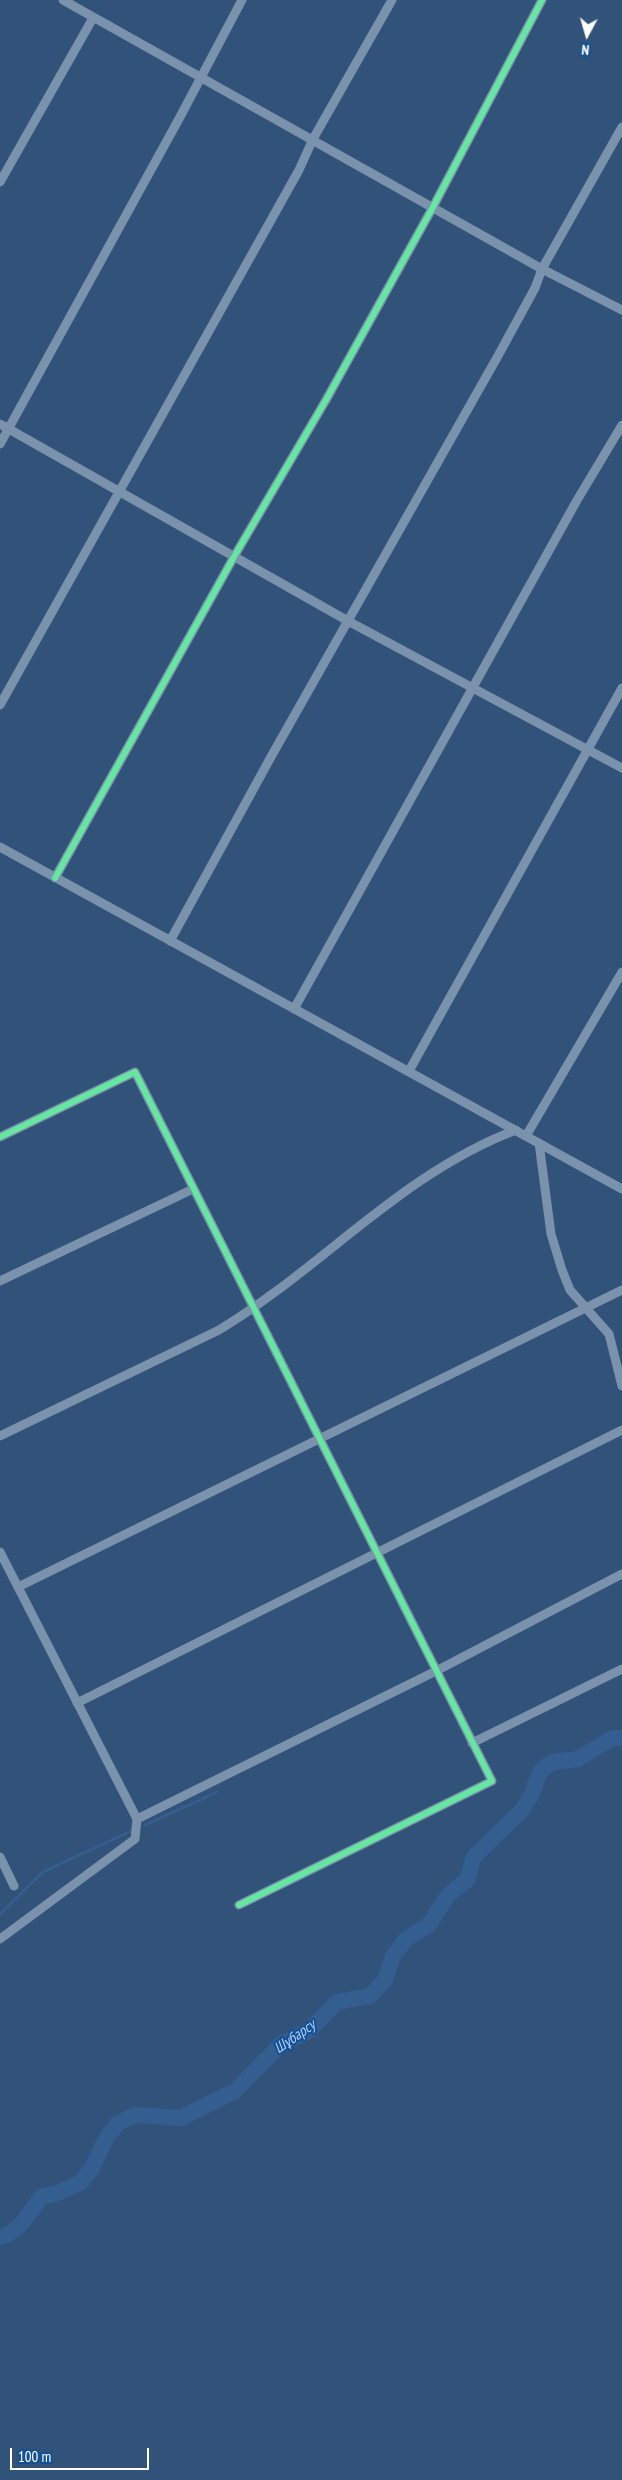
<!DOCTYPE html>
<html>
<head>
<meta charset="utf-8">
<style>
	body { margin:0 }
	#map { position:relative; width:622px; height:2480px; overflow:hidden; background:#315279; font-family:"PT Sans Narrow",sans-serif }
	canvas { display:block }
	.north { position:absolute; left:562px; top:10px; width:50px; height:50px; -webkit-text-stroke:4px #145096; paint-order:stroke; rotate:186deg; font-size:14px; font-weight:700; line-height:20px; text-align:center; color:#fff }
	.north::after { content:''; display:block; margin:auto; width:18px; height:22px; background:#fff; clip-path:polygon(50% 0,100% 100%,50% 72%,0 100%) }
	.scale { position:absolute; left:10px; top:2448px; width:139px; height:22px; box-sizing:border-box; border:2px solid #fff; border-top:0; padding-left:6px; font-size:15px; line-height:18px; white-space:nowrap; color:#fff; -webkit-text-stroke:4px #145096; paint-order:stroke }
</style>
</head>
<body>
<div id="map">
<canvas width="622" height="2480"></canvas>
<div class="north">N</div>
<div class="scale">100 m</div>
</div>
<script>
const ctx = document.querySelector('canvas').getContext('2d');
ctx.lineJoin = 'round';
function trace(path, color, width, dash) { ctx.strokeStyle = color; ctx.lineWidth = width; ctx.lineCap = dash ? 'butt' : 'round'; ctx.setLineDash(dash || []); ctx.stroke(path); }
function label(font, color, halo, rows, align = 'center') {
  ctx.font = font + ' "PT Sans Narrow",sans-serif'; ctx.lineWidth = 4; ctx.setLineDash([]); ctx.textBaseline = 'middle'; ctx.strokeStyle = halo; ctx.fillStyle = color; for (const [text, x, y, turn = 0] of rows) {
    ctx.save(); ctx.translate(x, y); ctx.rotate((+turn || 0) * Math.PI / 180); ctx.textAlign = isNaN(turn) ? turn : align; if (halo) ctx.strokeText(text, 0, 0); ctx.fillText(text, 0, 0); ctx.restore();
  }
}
trace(new Path2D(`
	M145,1825L217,1792
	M0,1914L43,1872L131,1831`), '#345e90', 2.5);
trace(new Path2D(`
	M0,2237C20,2232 30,2212 42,2196L55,2194L80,2183L91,2170L107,2137L118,2123L135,2115L181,2118L235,2091L281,2044L309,2031L337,2002L370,1996L385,1980L393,1956L406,1939L429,1925L448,1895L467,1880L474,1857L522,1810L531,1796L540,1772L552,1762L578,1759L612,1738H622`), '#345e90', 16);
trace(new Path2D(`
	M63,0L542,269L622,310
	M0,182L93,18
	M0,424L348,621L622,768
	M0,444L180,117L242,0
	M0,705L299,170L313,139L392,0
	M0,847L622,1189
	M55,878L235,555L326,400L433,207L542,0
	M170,941L272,755L499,354L535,288L542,269L622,127
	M294,1009L576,502L622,425
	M409,1071L622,688
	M526,1136L622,972
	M0,1137L135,1072L492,1781L239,1905
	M539,1143L551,1234L562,1270L570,1290L609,1334L622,1386
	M0,1281L193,1189
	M0,1436L219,1330C322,1268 402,1173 516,1130
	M0,1552L137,1819L135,1839L0,1939
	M18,1587L622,1290
	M77,1703L622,1430
	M472,1743L622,1669
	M137,1819L436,1671L622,1574
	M0,1857L14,1886`), '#7a92ab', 9);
trace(new Path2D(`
	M55,878L235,555L326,400L433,207L542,0
	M0,1137L135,1072L492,1781L239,1905`), '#66e7a1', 6);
label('italic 15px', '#b1d3f9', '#145096', [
	["Шұбарсу",295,2037,-35]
]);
</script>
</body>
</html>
